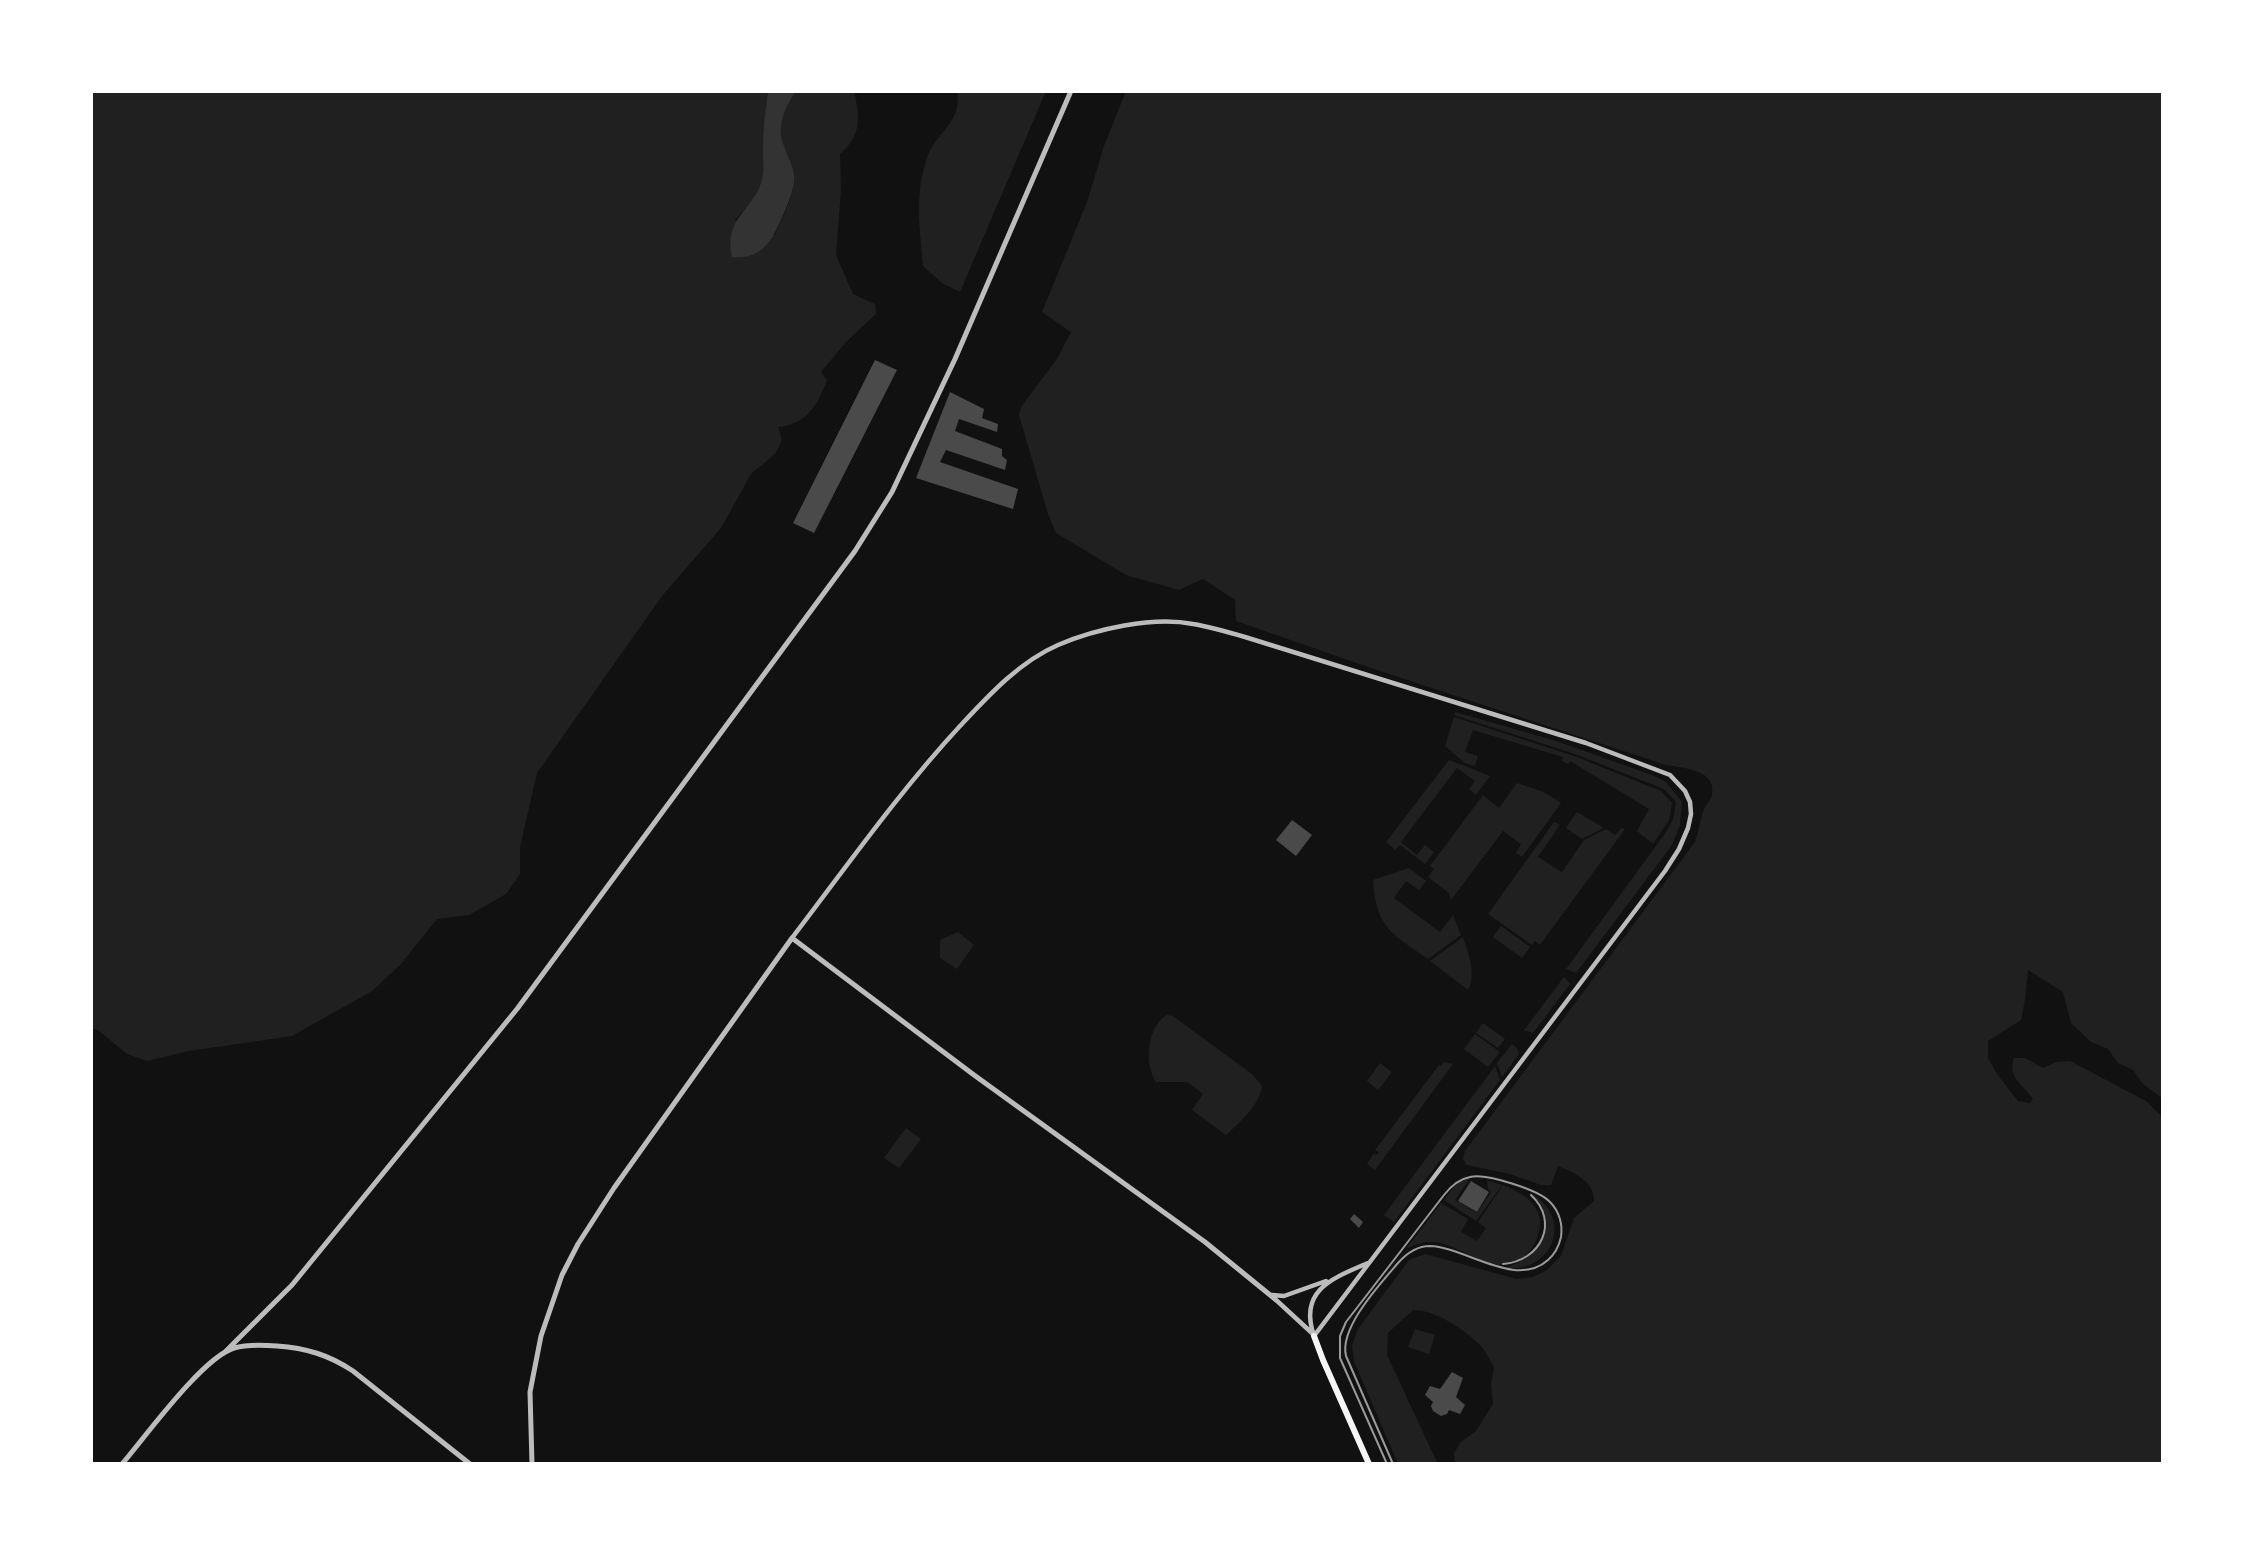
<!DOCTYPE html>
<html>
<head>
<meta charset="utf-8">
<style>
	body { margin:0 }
	#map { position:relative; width:2254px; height:1555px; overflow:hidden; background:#111; font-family:Rubik,sans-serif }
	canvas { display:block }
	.frame { position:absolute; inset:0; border:93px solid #fff; pointer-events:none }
</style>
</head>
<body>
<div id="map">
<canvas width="2254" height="1555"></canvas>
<div class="frame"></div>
</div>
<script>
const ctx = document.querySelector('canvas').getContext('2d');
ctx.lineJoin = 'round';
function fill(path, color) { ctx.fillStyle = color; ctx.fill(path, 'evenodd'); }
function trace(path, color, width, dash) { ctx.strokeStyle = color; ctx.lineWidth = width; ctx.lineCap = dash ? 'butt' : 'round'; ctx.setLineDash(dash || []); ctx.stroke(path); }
fill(new Path2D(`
	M91,91H768L763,143V177L755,198L735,220L775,235C781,221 795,194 794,178C793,167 789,158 784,147C776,127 785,107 796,91H854C860,117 862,135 840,154L841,190L836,255L853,294L875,304L876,314L845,343L821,372L827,380C818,405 806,425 778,427L782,440L775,454L751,474L721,528L662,596L537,773L520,847V874L506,894L469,915L437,919L400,965L372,991L292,1036L189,1051L147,1061L127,1054L98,1030L91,1028Z
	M957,91H1046L960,292L942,283L923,266C920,228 914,195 927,158C935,133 963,122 957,91Z
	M1126,91H2163V1099L2143,1084L2133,1070L2118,1063L2108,1049L2091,1042L2071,1023L2063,992L2028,970L2025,1000L2021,1020L1988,1041V1058L1997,1074L2018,1101L2030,1103L2033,1099C2023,1084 2007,1078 2014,1058H2025L2043,1068L2056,1062L2070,1061L2146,1101L2163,1118V1464H1455L1454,1453L1461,1442L1476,1431L1493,1404L1491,1384L1494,1367C1489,1359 1485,1349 1478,1343C1462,1328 1435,1310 1413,1310L1388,1333L1387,1355L1436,1460V1464H1398L1354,1361L1352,1346L1358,1329L1409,1260L1425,1254L1517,1279L1533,1277L1547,1270L1561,1256L1574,1218L1594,1201C1594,1181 1575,1173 1558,1166L1551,1185H1541L1510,1174L1467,1165L1463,1159L1465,1151L1695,842C1699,831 1700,819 1704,809C1706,804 1711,800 1712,795C1717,769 1682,768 1666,765L1371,668L1236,621L1235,600L1203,579L1179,590L1126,575L1056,533L1048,514L1019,415L1021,407L1057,359L1071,332L1042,312L1087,202L1104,146Z
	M1455,712L1553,740L1652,775L1666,782L1682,802L1680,825L1672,845L1576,973L1566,969L1664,835L1673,820L1676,802L1664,789L1575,754L1454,715Z
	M1454,717L1574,756L1661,791L1672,803L1669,820L1653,844L1637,831L1649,809L1570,761L1568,764L1562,761L1563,757L1473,730L1465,752L1478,756L1475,766L1465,763L1445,746Z
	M1449,760L1490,776L1476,795L1469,789L1475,781L1457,768L1401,842L1417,855L1425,845L1434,852L1425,864L1400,845L1395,850L1386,842Z
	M1517,783L1544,792L1561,803L1522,857L1516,853L1521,844L1503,831L1451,900L1449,893L1428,877L1434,869L1430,866L1483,795L1499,808Z
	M1577,812L1604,828L1582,839L1566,828Z
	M1554,822L1560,825L1538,857L1562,872L1584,840L1606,829L1615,835L1621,828L1625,829L1540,945L1535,941L1532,945L1488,914Z
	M1409,868L1426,881L1419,890L1406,881L1394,898L1440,932L1453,915L1461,935L1428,959C1392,934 1376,928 1373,880Z
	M1501,926L1530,947L1522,958L1493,937Z
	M958,932L974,945L957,969L940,958V940Z
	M1463,937C1468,952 1477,975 1468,990L1430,961Z
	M1564,977L1570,984L1533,1033L1524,1030Z
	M1167,1015L1173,1016L1252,1074L1262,1086C1259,1106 1240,1122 1226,1135L1192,1110L1203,1094L1187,1082H1156C1144,1064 1147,1026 1167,1015Z
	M1483,1023L1505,1039L1498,1048L1476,1033Z
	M1475,1034L1500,1052L1488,1067L1464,1049Z
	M1512,1044L1517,1048L1519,1054L1502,1077L1497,1063Z
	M1444,1062L1453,1064L1375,1170L1367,1164L1374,1154L1377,1155L1379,1152L1375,1150L1439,1065L1441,1066Z
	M1380,1063L1392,1072L1378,1090L1367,1081Z
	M1495,1066L1500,1080L1394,1222L1384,1215Z
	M906,1128L921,1139L899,1168L884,1158Z
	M1465,1178H1470L1455,1200L1477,1213L1491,1192L1488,1189L1487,1180L1502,1185L1476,1221L1444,1200L1458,1181Z
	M1503,1185C1526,1194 1547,1208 1538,1235C1535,1245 1528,1255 1519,1260C1490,1277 1460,1242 1431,1242C1422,1242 1414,1245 1406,1249L1441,1203L1468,1219L1461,1232L1477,1241L1486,1228L1478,1222Z
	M1528,1192C1575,1215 1555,1273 1505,1268C1528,1262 1556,1236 1543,1209C1540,1202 1534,1197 1528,1192Z
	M1415,1329L1435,1335L1429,1354L1408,1347Z`), '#202020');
fill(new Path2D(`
	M768,91H796C785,107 776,127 784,146C788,158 796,170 794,182C793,192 788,204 784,213C773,239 763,260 732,257C723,217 754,211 762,179C765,168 762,156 763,146C763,128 766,109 768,91Z`), '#333');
fill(new Path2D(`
	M875,360L897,370L814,533L793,523Z
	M950,392L984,409L982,418L998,424L997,432L959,419L955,431L1002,449V456L1007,460L1005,470L946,450L940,462L1018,489L1013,509L916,478Z
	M1292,820L1312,835L1296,856L1276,840Z
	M1471,1181L1489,1192L1477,1212L1458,1201Z
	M1354,1214L1363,1222L1359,1228L1350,1219Z
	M1452,1372L1463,1378L1456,1397L1465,1405L1460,1414L1449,1410L1447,1414L1441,1416L1433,1411L1431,1406L1433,1402L1425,1395L1430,1386L1440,1389Z`), '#4a4a4a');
trace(new Path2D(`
	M792,938C847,866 899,792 960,726C989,695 1019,662 1058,645C1095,629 1153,616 1193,624C1211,627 1228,632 1245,637L1586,743L1670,775L1685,791L1690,802L1691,814L1688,828L1679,849L1665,871L1314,1336
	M1272,1295L1284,1296L1326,1281
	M1275,1299L1313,1334
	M1314,1336C1298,1290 1333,1278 1368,1263`), '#bcbcbc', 4.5);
trace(new Path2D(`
	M224,1353L292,1285L517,1009L855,551L892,492L955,359L1071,91
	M122,1464C146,1436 202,1358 234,1348C247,1344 264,1345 277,1346C306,1348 329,1355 353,1371L470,1464
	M532,1464L530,1392L541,1336L562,1275L578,1244L614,1188L792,938L974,1075L1205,1242L1275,1299`), '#bcbcbc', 5);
trace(new Path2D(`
	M1314,1336L1323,1360L1369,1464`), '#f5f5f5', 6);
trace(new Path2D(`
	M1503,1264C1541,1261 1560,1222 1531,1195
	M1387,1464L1340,1358V1336L1346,1322L1444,1195C1451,1186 1459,1179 1470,1177C1486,1173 1539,1190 1550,1202C1559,1211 1563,1224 1561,1237C1559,1246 1555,1254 1548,1260C1516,1289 1465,1247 1430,1246C1416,1246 1406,1254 1398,1263C1380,1284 1339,1328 1346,1356L1393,1464`), '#9a9a9a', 2);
</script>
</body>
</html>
